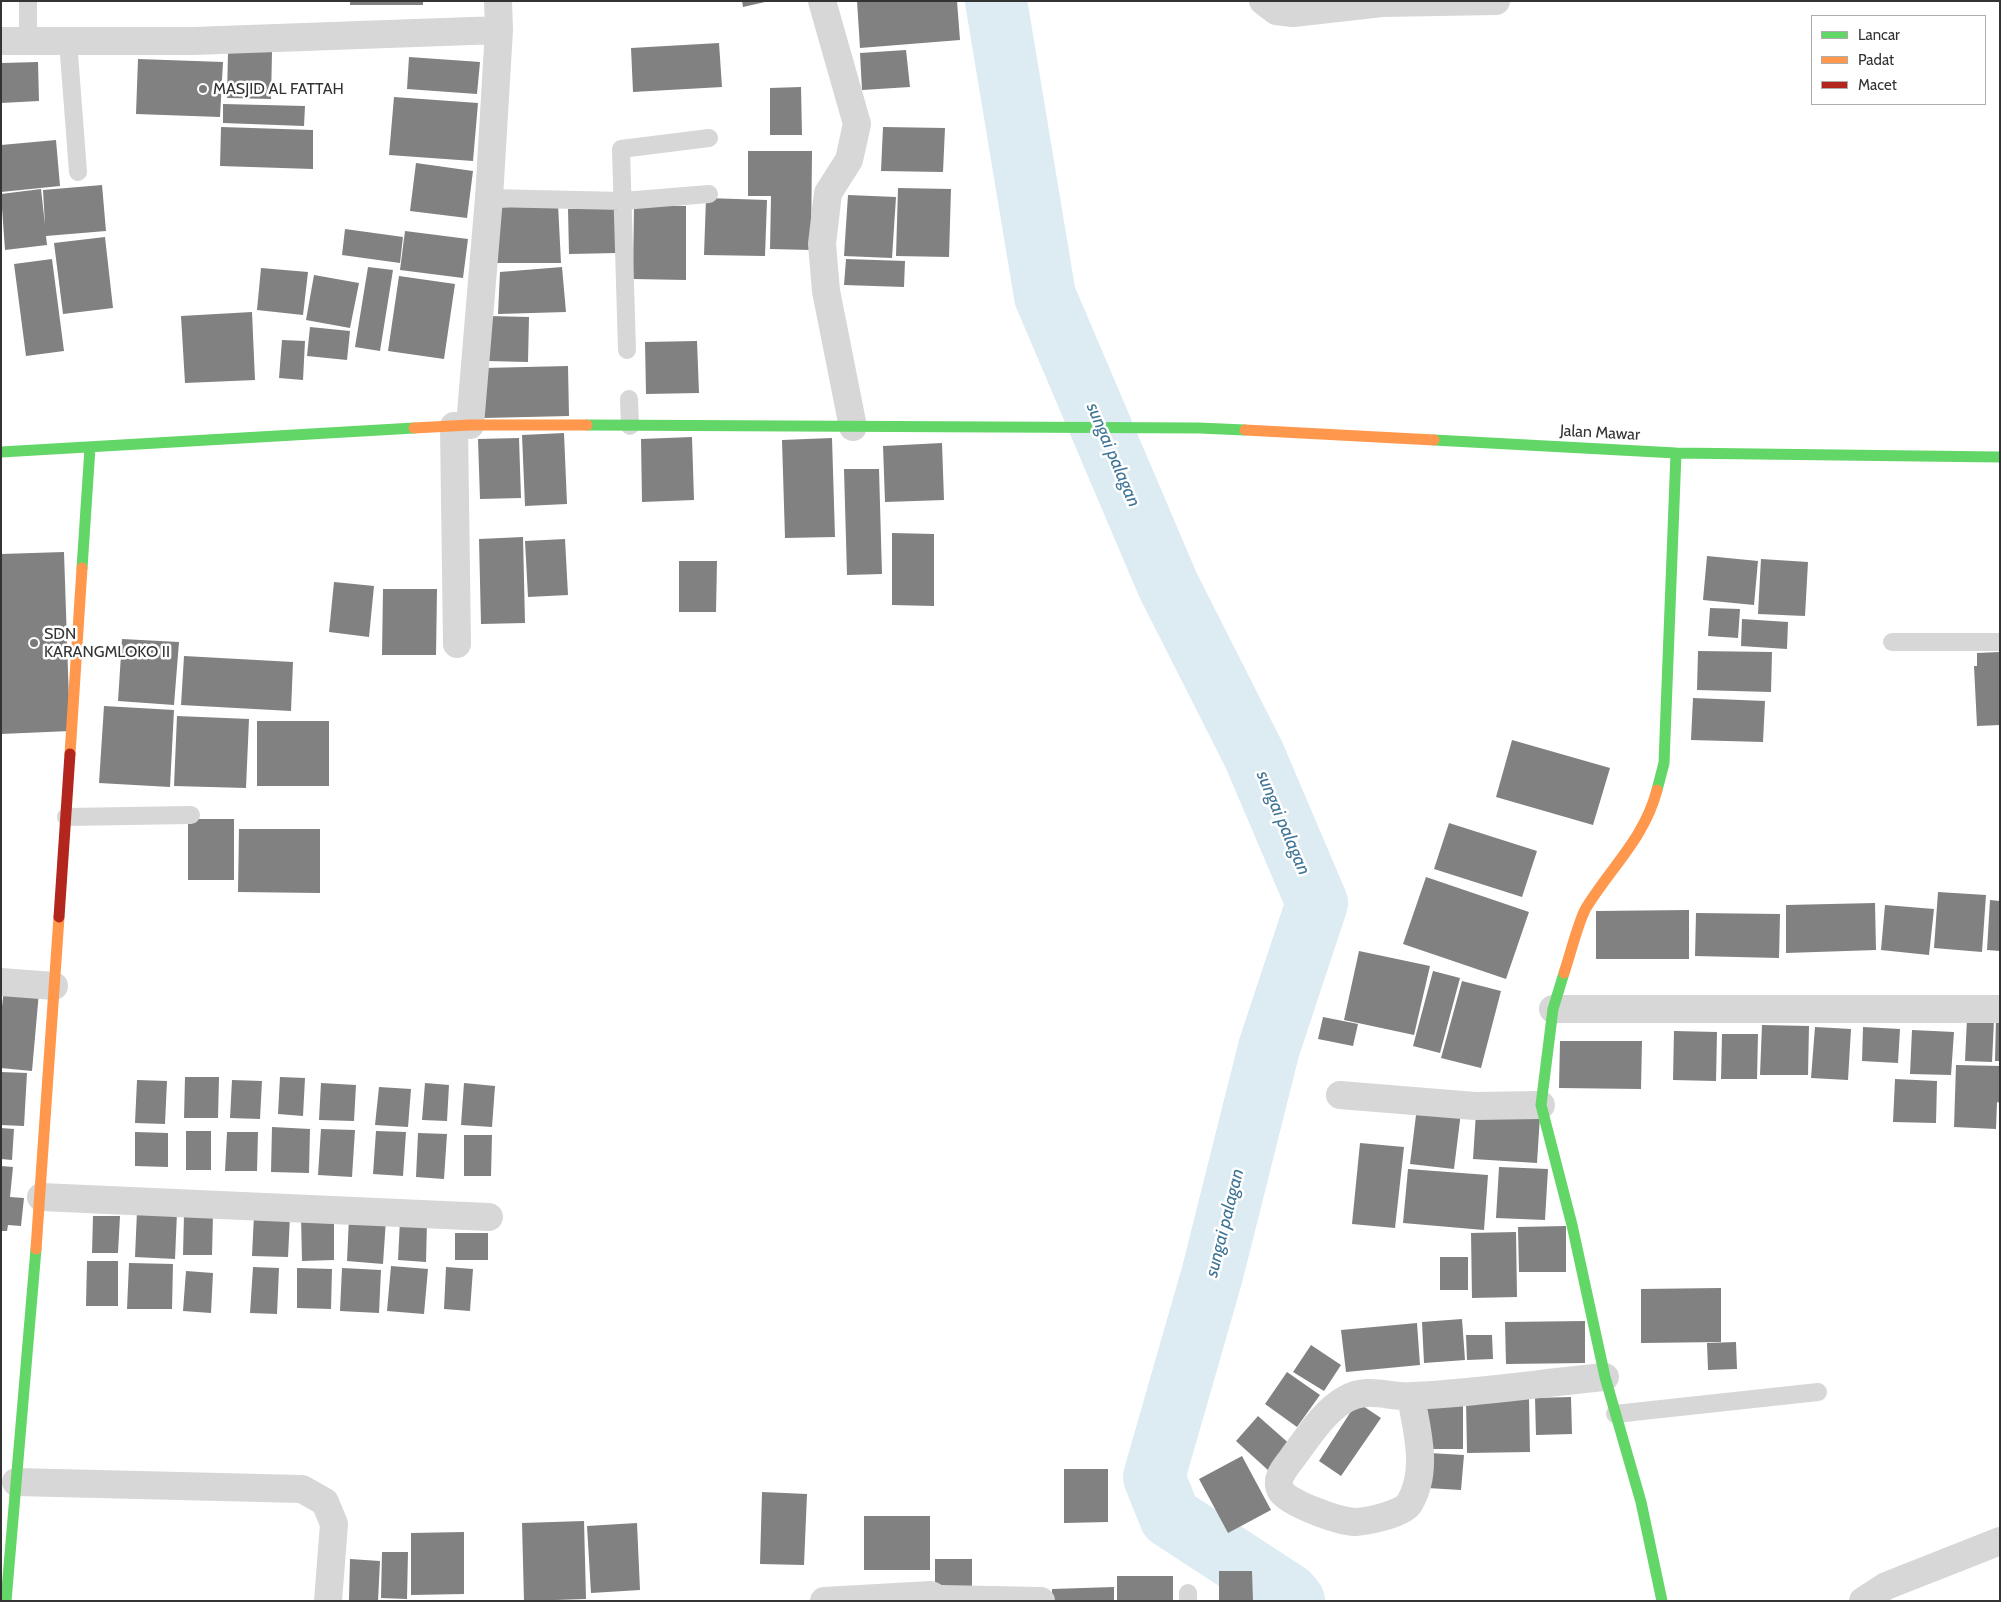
<!DOCTYPE html>
<html>
<head>
<meta charset="utf-8">
<style>
	body { margin:0 }
	#map { position:relative; width:2001px; height:1602px; overflow:hidden; background:#fff; font-family:Cabin,sans-serif }
	canvas { display:block }
	.frame { position:absolute; inset:0; border:2px solid #333; pointer-events:none }
	.legend { position:absolute; left:1811px; top:15px; width:175px; height:90px; box-sizing:border-box; background:#fff; border:1px solid #adadad; margin:0; padding:6px 9px; list-style:none; font-size:15px; color:#333 }
	.legend li { display:flex; align-items:center; gap:10px; height:25px }
	.legend b { width:25px; border:1px solid #adadad }
</style>
</head>
<body>
<div id="map">
<canvas width="2001" height="1602"></canvas>
<div class="frame"></div>
<ul class="legend">
<li><b style="height:6px;background:#63d668"></b>Lancar</li>
<li><b style="height:6px;background:#ff974d"></b>Padat</li>
<li><b style="height:6px;background:#b3261e"></b>Macet</li>
</ul>
</div>
<script>
const ctx = document.querySelector('canvas').getContext('2d');
ctx.lineJoin = 'round';
function trace(path, color, width, dash) { ctx.strokeStyle = color; ctx.lineWidth = width; ctx.lineCap = dash ? 'butt' : 'round'; ctx.setLineDash(dash || []); ctx.stroke(path); }
function fill(path, color) { ctx.fillStyle = color; ctx.fill(path, 'evenodd'); }
function label(font, color, halo, rows, align = 'center') {
  ctx.font = font + ' Cabin,sans-serif'; ctx.lineWidth = 5; ctx.setLineDash([]); ctx.textBaseline = 'middle'; ctx.strokeStyle = halo; ctx.fillStyle = color; for (const [text, x, y, turn = 0] of rows) {
    ctx.save(); ctx.translate(x, y); ctx.rotate((+turn || 0) * Math.PI / 180); ctx.textAlign = isNaN(turn) ? turn : align; if (halo) ctx.strokeText(text, 0, 0); ctx.fillText(text, 0, 0); ctx.restore();
  }
}
trace(new Path2D(`
	M996,1L1045,296L1168,585L1254,755L1317,903L1269,1048L1212,1275L1154,1477L1170,1517L1288,1594L1294,1601`), '#ddebf3', 62);
fill(new Path2D(`
	M350,1H423V5H350Z
	M742,1H764L765,2L743,7Z
	M857,1H957L960,40L860,48Z
	M719,43L722,87L633,92L631,48Z
	M906,50L910,87L862,90L860,53Z
	M228,51L272,52L271,99L227,98Z
	M409,57L480,62L477,94L407,89Z
	M138,59L223,62L220,117L136,114Z
	M38,62L39,101L1,103V63Z
	M801,87L802,135H770V88Z
	M394,97L478,103L473,161L389,155Z
	M223,104L305,106L304,126L223,123Z
	M221,127L313,130V169L220,166Z
	M883,127L945,128L943,172L881,171Z
	M56,140L60,186L1,192V145Z
	M748,151H812L811,250L770,249L771,196H748Z
	M416,163L473,171L467,218L410,211Z
	M102,185L106,231L46,236L47,245L5,250L1,194L41,189L45,225L43,190Z
	M898,188L951,189L949,257L896,256Z
	M848,195L896,197L892,258L844,256Z
	M706,198L767,200L765,256L704,255Z
	M558,204L561,263H492L495,208Z
	M634,205L686,206V280L633,279Z
	M618,207V253L569,254L568,209Z
	M345,229L403,237L400,263L342,255Z
	M405,231L468,239L463,278L400,270Z
	M105,237L113,308L63,314L54,243Z
	M52,259L64,351L26,356L14,264Z
	M846,259L905,261L904,287L844,285Z
	M368,267L393,270L380,351L355,347Z
	M562,267L566,312L498,314L500,272Z
	M261,268L308,272L303,315L257,310Z
	M314,275L359,283L350,328L306,320Z
	M399,276L455,284L444,359L388,351Z
	M252,312L255,380L185,383L181,316Z
	M488,316L529,317L528,362L487,361Z
	M310,327L350,331L347,360L307,356Z
	M282,340L305,341L303,380L279,378Z
	M697,341L699,393L646,394L645,342Z
	M568,366L569,416L484,418L483,368Z
	M564,433L567,504L525,506L522,435Z
	M692,437L694,500L642,502L641,439Z
	M519,438L521,498L480,499L478,439Z
	M832,438L835,537L785,538L782,440Z
	M942,443L944,500L885,502L883,446Z
	M844,469H879L882,574L847,575Z
	M892,533L934,534V606L892,605Z
	M523,537L525,623L481,624L479,539Z
	M565,539L568,595L528,597L525,541Z
	M64,552L70,731L1,734V554Z
	M1707,556L1758,561L1754,605L1703,600Z
	M1761,559L1808,562L1805,616L1758,614Z
	M679,561H717L716,612H679Z
	M334,582L374,586L369,637L329,632Z
	M383,589H437L436,655H382Z
	M1710,608L1740,609L1738,638L1708,636Z
	M1742,619L1788,622L1787,649L1741,646Z
	M122,639L179,642L174,705L118,701Z
	M1698,651L1772,652L1771,692L1697,690Z
	M2000,652V725L1977,726L1974,666H1977V653Z
	M184,656L293,662L291,711L181,705Z
	M1693,698L1765,701L1763,742L1691,740Z
	M104,706L174,710L170,787L99,783Z
	M177,716L249,719L246,788L174,786Z
	M257,721H329V786H257Z
	M1512,740L1610,768L1593,825L1496,797Z
	M188,819H234V880H188Z
	M1449,823L1537,851L1522,897L1434,869Z
	M239,829H320V893L238,892Z
	M1426,877L1529,912L1506,979L1403,944Z
	M1938,892L1986,895L1982,952L1934,948Z
	M1990,900L2000,901V951L1987,950Z
	M1875,903L1876,950L1786,953V905Z
	M1885,905L1934,909L1929,955L1881,950Z
	M1689,910V959H1596V911Z
	M1696,913L1780,914L1779,958L1695,956Z
	M1359,951L1430,966L1414,1035L1344,1020Z
	M1433,971L1460,978L1440,1053L1413,1046Z
	M1462,981L1501,991L1481,1068L1441,1058Z
	M4,989L39,992L32,1071L1,1068V1015Z
	M1323,1017L1358,1024L1353,1046L1318,1039Z
	M1967,1018L1994,1020L1992,1062L1965,1061Z
	M1996,1018H2000V1061H1995Z
	M1762,1025L1809,1026L1808,1075H1760Z
	M1815,1027L1851,1029L1848,1080L1811,1078Z
	M1863,1027L1900,1029L1898,1063L1862,1061Z
	M1912,1030L1954,1032L1951,1075L1910,1074Z
	M1674,1031L1717,1032L1716,1081L1673,1080Z
	M1722,1034H1758L1757,1079H1721Z
	M1560,1041H1642L1641,1089L1559,1088Z
	M1956,1065L2000,1066V1103L1997,1102L1996,1129L1954,1127Z
	M1,1072L27,1073L24,1126L1,1125Z
	M185,1077H219L218,1118H184Z
	M280,1077L305,1078L303,1116L278,1114Z
	M1895,1079L1937,1081L1936,1123L1893,1122Z
	M137,1080L167,1081L165,1124L135,1123Z
	M232,1080L262,1081L260,1119L230,1118Z
	M321,1083L356,1085L354,1121L319,1120Z
	M425,1083L449,1085L447,1121L422,1120Z
	M464,1083L495,1086L492,1127L461,1125Z
	M379,1087L411,1089L408,1127L375,1125Z
	M1417,1107L1461,1112L1454,1169L1410,1164Z
	M1476,1112L1540,1116L1537,1163L1473,1159Z
	M272,1127L310,1129L309,1173L271,1172Z
	M1,1128L14,1129L12,1160L1,1159Z
	M321,1129L355,1130L352,1177L318,1175Z
	M186,1131H211V1170H186Z
	M376,1131L406,1132L403,1176L373,1174Z
	M135,1132L168,1133V1167L135,1166Z
	M227,1132H258L257,1171H225Z
	M418,1133L447,1134L444,1179L416,1177Z
	M464,1135H492L491,1176H464Z
	M1360,1143L1404,1147L1395,1228L1352,1224Z
	M1,1166L13,1167L10,1197L24,1198L21,1226L8,1225L7,1231H1Z
	M1499,1167L1548,1169L1545,1220L1496,1218Z
	M1408,1169L1488,1175L1484,1230L1403,1223Z
	M137,1211L177,1212L175,1259L135,1257Z
	M184,1214H213L212,1255H183Z
	M334,1214V1260L302,1261L301,1215Z
	M254,1215L290,1216L288,1257L252,1256Z
	M93,1216H120L118,1253H92Z
	M349,1217L386,1219L383,1264L347,1261Z
	M400,1220L427,1221L426,1262L398,1260Z
	M1566,1226V1272H1519L1518,1227Z
	M1516,1232L1517,1297L1472,1298L1471,1233Z
	M455,1233H488V1260H455Z
	M1440,1257H1468V1290H1440Z
	M87,1261H118V1306H86Z
	M129,1263L173,1264L172,1309H127Z
	M391,1266L428,1269L424,1314L387,1311Z
	M253,1267L279,1268L277,1314L250,1313Z
	M446,1267L473,1269L470,1311L444,1309Z
	M297,1268L332,1269L331,1309L297,1308Z
	M342,1268L381,1270L379,1313L340,1311Z
	M186,1271L213,1273L211,1313L183,1311Z
	M1721,1288V1342L1641,1343V1289Z
	M1462,1319L1465,1360L1424,1363L1422,1322Z
	M1585,1321V1363L1506,1364L1505,1322Z
	M1417,1323L1420,1365L1346,1372L1341,1330Z
	M1466,1335H1492L1493,1359L1467,1360Z
	M1736,1342L1737,1369L1708,1370L1707,1343Z
	M1311,1345L1341,1365L1324,1391L1293,1372Z
	M1287,1372L1320,1395L1297,1427L1265,1404Z
	M1571,1397L1572,1434L1536,1435L1535,1398Z
	M1529,1399L1530,1452L1467,1453L1466,1400Z
	M1357,1402L1381,1418L1341,1476L1319,1461Z
	M1425,1406H1463V1449H1425Z
	M1258,1416L1292,1446L1269,1471L1236,1441Z
	M1429,1453L1464,1455L1461,1490L1427,1488Z
	M1242,1456L1271,1510L1228,1533L1199,1479Z
	M1064,1469H1108V1522L1064,1523Z
	M762,1492L807,1494L804,1565L760,1564Z
	M864,1516H930V1570H864Z
	M584,1521L586,1599L524,1601L522,1523Z
	M637,1523L640,1590L591,1593L587,1526Z
	M464,1532V1594L411,1595V1533Z
	M382,1552H408L407,1599L381,1598Z
	M350,1559L380,1561L378,1601L349,1600Z
	M935,1559H972V1593H935Z
	M1219,1571H1252L1253,1601H1219Z
	M1117,1576H1173V1601H1117Z
	M1114,1587V1601H1052V1589Z`), '#818181');
trace(new Path2D(`
	M28,1V41
	M68,41L78,172
	M489,198L623,201L709,194
	M627,350L621,149L709,138
	M629,399L630,426
	M1892,642H2000
	M66,817L191,815
	M1615,1414L1818,1392
	M1188,1593V1601`), '#d7d7d7', 18);
trace(new Path2D(`
	M822,1L857,124L849,160L828,193L822,244L826,291L853,427
	M1263,1L1276,11L1293,13L1382,3L1496,1
	M1,41H193L499,30
	M470,425L489,198L499,30L498,1
	M454,426L457,644
	M1,982L54,986
	M1553,1009H2000
	M1340,1095L1475,1106L1541,1105
	M41,1197L489,1217
	M1411,1397C1417,1431 1429,1472 1409,1504C1402,1514 1369,1521 1356,1522C1341,1522 1289,1504 1281,1491C1274,1478 1286,1467 1293,1457C1308,1437 1324,1411 1346,1399C1368,1386 1390,1398 1413,1396C1477,1393 1541,1383 1605,1377
	M16,1482L302,1489L325,1502L334,1524L328,1601
	M942,1599L1041,1601
	M824,1601L931,1595L942,1601
	M1863,1601L1886,1586L2000,1541`), '#d7d7d7', 28);
trace(new Path2D(`
	M587,425L1199,428L1245,430
	M1434,440L1676,453L2000,457
	M1,452L414,428
	M82,568L90,448
	M1657,790L1664,763L1676,453
	M1564,973L1553,1009L1541,1105L1572,1225L1605,1377L1641,1502L1662,1601
	M6,1601L36,1249`), '#63d668', 11);
trace(new Path2D(`
	M414,428L470,425H587
	M1245,430L1434,440
	M70,754L82,568
	M1564,973C1570,956 1578,922 1586,908C1611,867 1644,839 1657,790
	M36,1249L59,917`), '#ff974d', 11);
trace(new Path2D(`
	M59,917L70,754`), '#b3261e', 11);
for (const [x, y, r, color] of [
	[203,89,5,"#7a7a7a"],
	[34,643,5,"#7a7a7a"]
]) { const dot = new Path2D(); dot.arc(x, y, r, 0, 2 * Math.PI); ctx.fillStyle = color; ctx.fill(dot); trace(dot, '#fff', 2); }
label('16px', '#333', '#fff', [
	["MASJID AL FATTAH",213,89],
	["SDN",44,634],
	["KARANGMLOKO II",44,652]
], 'left');
label('16px', '#333', '#fff', [
	["Jalan Mawar",1600,433,3]
]);
label('italic 18px', '#3f7597', '#fff', [
	["sungai palagan",1113,455,67],
	["sungai palagan",1283,823,67],
	["sungai palagan",1225,1223,-76]
]);
</script>
</body>
</html>
